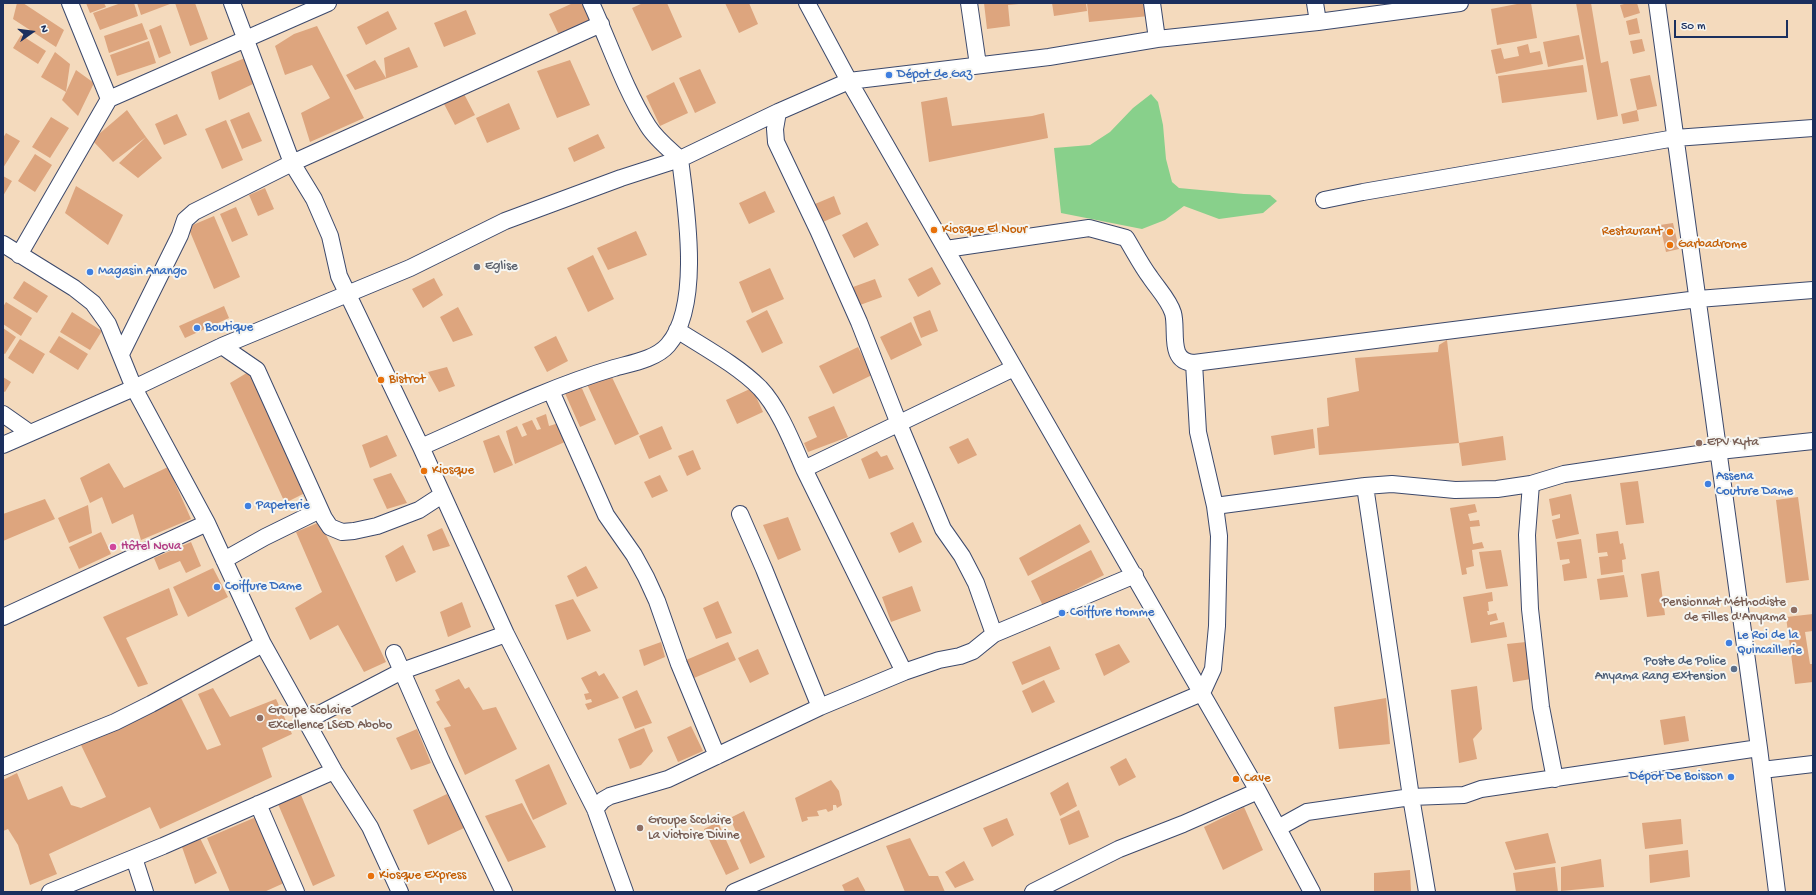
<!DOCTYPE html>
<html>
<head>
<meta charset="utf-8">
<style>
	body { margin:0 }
	#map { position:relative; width:1816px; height:895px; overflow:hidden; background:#f4dabd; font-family:"Gochi Hand",sans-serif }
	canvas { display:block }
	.frame { position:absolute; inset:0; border:4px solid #1b2f5e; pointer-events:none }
	.north { position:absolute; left:12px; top:12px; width:40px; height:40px; -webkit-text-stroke:3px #f6f6f2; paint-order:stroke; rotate:76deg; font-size:11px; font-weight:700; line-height:16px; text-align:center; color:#1b2f5e }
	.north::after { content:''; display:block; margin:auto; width:14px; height:18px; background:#1b2f5e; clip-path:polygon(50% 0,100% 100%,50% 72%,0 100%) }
	.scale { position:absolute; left:1674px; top:20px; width:114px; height:18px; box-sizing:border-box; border:2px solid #1b2f5e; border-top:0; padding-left:5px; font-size:12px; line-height:14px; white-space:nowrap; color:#1b2f5e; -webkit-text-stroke:3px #f6f6f2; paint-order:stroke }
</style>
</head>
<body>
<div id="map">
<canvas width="1816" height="895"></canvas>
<div class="frame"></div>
<div class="north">N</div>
<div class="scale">50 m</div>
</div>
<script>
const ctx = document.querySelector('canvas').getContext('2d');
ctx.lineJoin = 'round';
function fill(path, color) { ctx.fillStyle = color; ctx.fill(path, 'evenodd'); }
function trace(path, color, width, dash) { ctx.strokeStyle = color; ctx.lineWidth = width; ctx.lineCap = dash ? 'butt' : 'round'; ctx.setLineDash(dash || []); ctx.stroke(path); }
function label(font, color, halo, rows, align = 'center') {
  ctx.font = font + ' "Gochi Hand",sans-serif'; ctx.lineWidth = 4; ctx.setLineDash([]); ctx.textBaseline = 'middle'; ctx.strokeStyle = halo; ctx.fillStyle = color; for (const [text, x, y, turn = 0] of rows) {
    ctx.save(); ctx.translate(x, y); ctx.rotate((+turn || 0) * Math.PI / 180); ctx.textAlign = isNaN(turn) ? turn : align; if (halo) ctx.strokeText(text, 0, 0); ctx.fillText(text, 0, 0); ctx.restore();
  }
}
fill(new Path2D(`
	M1151,94L1158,102L1163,125L1166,159L1172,182L1179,188L1244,194L1270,195L1277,201L1263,213L1219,219L1184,206L1165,220L1142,229L1061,213L1054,148L1090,145L1110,132L1133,108Z`), '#88d08b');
fill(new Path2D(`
	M17,3H23L64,30L56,47L13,19Z
	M86,3H104L106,7L90,13Z
	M121,3H134L138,16L100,30L93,13Z
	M137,3H170V4L141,15Z
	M175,3H195L208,39L190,46Z
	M573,3H584L593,21L559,35L549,14Z
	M643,3H667L682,37L652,51L632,8Z
	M725,3H749L758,24L739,33Z
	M984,3H1019V4L1008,5L1010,26L987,29Z
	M1052,3H1086L1087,11L1054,16Z
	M1087,3H1147L1149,16L1089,22Z
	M1522,3H1531L1537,38L1497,45L1491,9Z
	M1576,3H1591L1601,63L1608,61L1618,116L1597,120Z
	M1628,3H1637L1640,13L1624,18L1620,5Z
	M466,10L476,34L444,47L434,23Z
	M388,11L397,29L366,45L357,27Z
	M1637,18L1640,33L1629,35L1626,21Z
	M142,23L148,39L109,53L104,36Z
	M161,25L171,53L159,58L149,30Z
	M317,26L364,118L310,142L301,113L330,98L312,65L285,75L275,46L294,34Z
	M21,35L46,51L38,64L13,48Z
	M1579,35L1584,59L1548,67L1543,42Z
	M1642,39L1645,51L1633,54L1630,41Z
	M149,41L156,63L117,76L110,55Z
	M1528,44L1530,53L1540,51L1543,64L1496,74L1491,50L1501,48L1504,59L1519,56L1517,47Z
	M409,47L418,67L355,90L346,75L375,60L386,78L384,58Z
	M55,52L70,64L66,92L76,70L94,83L78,116L62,100L66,92L41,77Z
	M245,58L253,84L219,100L211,72Z
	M570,60L590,105L557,118L537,71Z
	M1583,65L1587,92L1502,103L1498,76Z
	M700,69L716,103L695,113L679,78Z
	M1650,75L1657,106L1637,110L1630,79Z
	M674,82L688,113L660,126L646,96Z
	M463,92L475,115L455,125L443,102Z
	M947,97L952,126L1032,116L1044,113L1048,138L929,162L921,102Z
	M509,103L520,129L487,143L476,118Z
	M127,110L146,137L113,162L92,140Z
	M1637,110L1639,121L1623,124L1621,114Z
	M249,112L262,141L242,149L230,120Z
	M177,114L187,135L164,145L155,124Z
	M51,117L69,128L50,158L32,147Z
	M226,120L243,160L222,169L205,129Z
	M6,133L20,141L3,168V138Z
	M598,134L605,148L574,162L568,148Z
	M146,137L162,158L138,178L119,163Z
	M35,154L52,165L35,192L18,181Z
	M3,176L12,181L3,196Z
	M76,186L123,215L108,245L65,213Z
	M265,188L274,209L258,216L249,195Z
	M765,191L775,212L749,224L739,203Z
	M834,196L841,214L823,222L815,204Z
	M236,207L248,235L232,242L220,214Z
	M214,216L240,277L214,289L188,227Z
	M867,222L879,245L854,258L842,235Z
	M1673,223L1679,249L1666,252L1660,225Z
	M636,231L647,255L608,270L597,248Z
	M593,255L614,299L588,312L567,268Z
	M932,267L941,284L918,297L908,279Z
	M770,268L784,299L752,313L739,282Z
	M434,278L443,295L423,308L412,289Z
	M875,279L882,297L860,305L853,287Z
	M24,281L48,296L37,313L13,298Z
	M6,302L32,318L21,336L3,324V307Z
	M224,306L229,318L185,338L179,326Z
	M458,307L473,335L453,342L440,317Z
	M767,310L783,343L762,353L746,321Z
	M930,310L938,331L921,338L913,317Z
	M72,312L102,331L90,350L60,332Z
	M911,322L922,345L891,360L880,337Z
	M3,328L16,337L5,354L3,353Z
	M59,336L88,354L78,370L49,352Z
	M556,336L568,361L547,372L534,347Z
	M20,339L45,354L33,374L8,358Z
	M1447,340L1459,443L1319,455L1317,428L1329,426L1327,398L1359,391L1355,358L1438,352L1439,345Z
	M858,347L872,375L833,394L819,366Z
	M447,367L455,386L439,392L428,372Z
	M250,371L307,492L285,503L230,383Z
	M609,371L639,434L615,445L586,382Z
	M3,377L11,382L5,392L3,391Z
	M580,384L596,420L580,427L564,391Z
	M752,388L763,412L737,424L726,400Z
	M834,406L848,437L808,452L804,443L817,437L808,417Z
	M546,414L549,426L559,423L567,441L515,464L506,431L517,426L522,437L527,435L522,424L532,420L537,430L541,429L536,418Z
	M662,426L672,449L649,459L639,436Z
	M1313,429L1315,448L1274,455L1271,436Z
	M387,435L397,456L370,468L362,445Z
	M499,435L513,465L494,473L483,441Z
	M1503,436L1506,460L1462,466L1459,443Z
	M968,438L977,455L958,464L949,447Z
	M693,450L701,469L687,476L678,456Z
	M877,451L881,457L887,455L894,469L869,479L861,459Z
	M109,463L124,488L168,467L191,519L141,540L133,514L112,524L102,497L90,503L80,478Z
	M391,473L407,503L387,509L373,479Z
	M660,475L668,491L652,498L644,482Z
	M1638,481L1644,523L1626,525L1620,483Z
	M1571,494L1579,534L1556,539L1552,520L1560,518V514L1552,516L1549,499Z
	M1798,497L1809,580L1786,583L1776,500Z
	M45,499L55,519L3,541V514Z
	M1475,504L1477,512L1468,514L1470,521L1479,520L1480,526L1470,527L1473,544L1482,542L1484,548L1472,550L1474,566L1466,568L1467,574L1462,575L1450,508Z
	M88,505L92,533L69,543L58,518Z
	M788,517L801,550L778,560L763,525Z
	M320,522L386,662L364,672L338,625L310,640L295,608L322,592L296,532Z
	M913,522L922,542L899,553L890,533Z
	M1080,524L1090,542L1028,576L1019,558Z
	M442,528L450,546L433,551L427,535Z
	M1618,531L1620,544L1623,543L1626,559L1622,560L1623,572L1601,575L1599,557L1608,556L1607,552L1598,553L1596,534Z
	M101,532L111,554L79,569L69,547Z
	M1581,539L1587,578L1564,581L1562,565L1570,563L1569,559L1560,560L1557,542Z
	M191,542L201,566L186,573L180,561L159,570L154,558Z
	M403,545L416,572L396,582L385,556Z
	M1091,550L1104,575L1043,606L1031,581Z
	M1501,550L1508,586L1486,589L1479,552Z
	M586,566L598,588L577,597L567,576Z
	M213,568L228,597L188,617L173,587Z
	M1659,571L1665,615L1647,617L1641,574Z
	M1624,575L1628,597L1600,600L1597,579Z
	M912,586L921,611L891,622L882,597Z
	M169,588L178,615L126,638L148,684L138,687L103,617Z
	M1492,592L1493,601L1488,602L1489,611H1487L1488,615L1496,613L1498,620L1490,622V625L1504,622L1507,637L1471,643L1463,597Z
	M573,599L591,631L567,640L555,605Z
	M718,601L732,633L716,639L703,608Z
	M462,602L471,627L448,637L440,612Z
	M1813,614V631L1805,632L1810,664H1813V682L1795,684L1786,617Z
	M661,642L665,657L644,666L639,650Z
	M728,642L736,660L694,678L686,660Z
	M1526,642L1531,679L1513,682L1507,644Z
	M1119,644L1130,662L1104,676L1095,654Z
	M1050,646L1060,669L1022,685L1012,662Z
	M758,649L769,674L750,683L738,658Z
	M596,671L599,676L604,673L619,698L588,710L585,704L592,702L591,699L586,700L584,694L589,693L581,678Z
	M459,679L465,689L469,687L483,710L496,707L517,749L465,775L444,728L451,726L436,702L440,700L435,690Z
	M1044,680L1055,702L1032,713L1022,691Z
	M1477,686L1482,729L1473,739L1477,759L1459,763L1451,690Z
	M213,688L230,717L276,699L292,734L262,748L272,777L160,829L150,807L49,854L57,874L30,885L18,845L8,829L3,831V780L17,773L28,800L62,786L71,805L81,808L106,797L81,745L181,698L207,750L221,745L198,694Z
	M637,690L652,723L635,729L622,697Z
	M1386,698L1390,744L1339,749L1334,707Z
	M1685,716L1689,741L1664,745L1660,720Z
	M691,726L703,751L678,762L667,737Z
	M644,728L653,751L641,765L630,769L618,739Z
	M417,729L431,763L411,770L396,738Z
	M1126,758L1136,777L1119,786L1110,767Z
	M549,764L567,804L533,820L515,780Z
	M831,780L839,791L842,805L837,808L836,805H833V810L828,812L826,809L817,811L819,816L807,817L808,820L802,822L795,798Z
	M1068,782L1077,806L1060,816L1050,793Z
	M447,794L464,828L428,845L413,810Z
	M301,795L335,876L313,886L278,804Z
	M522,803L546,847L508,862L485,816Z
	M1244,807L1263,850L1223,870L1204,827Z
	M1079,810L1089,837L1069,845L1060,819Z
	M744,811L765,857L750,864L730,818Z
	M256,817L284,883L264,892H230L207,838Z
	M1007,818L1014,835L992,847L983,828Z
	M1681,819L1683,844L1645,849L1642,823Z
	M718,822L739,869L726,875L704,829Z
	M1548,833L1556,863L1515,870L1505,842Z
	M200,838L217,873L195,884L182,847Z
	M910,838L929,876H938L945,892H905L886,846Z
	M1688,850L1690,877L1650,883L1649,855Z
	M1601,859L1604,887L1561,891V867Z
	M964,861L974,880L955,888L945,872Z
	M1555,867L1558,892H1516L1513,873Z
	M1410,870L1411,891L1374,892V873Z
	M858,877L866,892H845L842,885Z`), '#dda57e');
const minor = new Path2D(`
	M70,3L109,99
	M232,3L292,163L314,199L330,236L339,276L421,447L506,634L595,809L625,892
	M807,3L849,81L1258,791L1312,892
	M969,3L978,65
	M1152,3L1157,39
	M1315,3L1318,22
	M1657,3L1759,748L1777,892
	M778,112L775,129L776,142L818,230L859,322L899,424L943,529L962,556L976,583L994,634
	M1324,200L1363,192L1675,138L1813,128
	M3,244L74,288L93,303L108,324L134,388L207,523L263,644L334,771L370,827L400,892
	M946,249L1089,228L1126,238C1134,251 1141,265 1150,277C1158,289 1169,300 1173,313C1178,330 1167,362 1194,363L1698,299L1813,290
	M19,255L109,99L328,3
	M677,330C705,348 737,365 760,388C779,408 793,444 804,469L1014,368
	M222,346L257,370L324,518L330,527L342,532L354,531L377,526L419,510L442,495
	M121,354L180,235L185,220L194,212L292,163L601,24
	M551,391L606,515L634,555L646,577L657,601L679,664L717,756
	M3,414L30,433
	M3,445L134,388L222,346L410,268L505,221L621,178L680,159L778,112L849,81L1049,57L1157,39L1318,22L1460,3
	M421,447C485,419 547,388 614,368C632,363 656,359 668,345C702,306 686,207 680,159C669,149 656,139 648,126C624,88 610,44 591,3
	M804,469L904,672
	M1531,484L1527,535L1530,609L1541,707L1555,779
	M1365,486L1411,797L1427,892
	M1215,506L1365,486L1392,484L1455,490L1497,489L1531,484L1564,474L1719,451L1813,441
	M740,514L764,569L820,707
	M224,560L265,537L320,510
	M3,617L207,523
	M394,653L441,760L504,892
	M306,721L402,671L506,634
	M3,767L115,722L151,704L263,644
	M1762,770L1813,764
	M258,804L296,892
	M595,809L603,800L610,796L668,779L820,707L904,672L939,660L960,656L973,651L994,634L1135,575
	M1278,828L1307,812L1411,797L1464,795L1481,789L1759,748
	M134,858L145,892
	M50,892L163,846L334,771
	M734,892L1202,693L1213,669L1217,626L1219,536L1215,506L1198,432L1194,363
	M1033,892L1119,849L1183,824L1258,791`);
trace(minor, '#3c496c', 18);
trace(minor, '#fff', 16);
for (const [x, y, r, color] of [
	[889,75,4,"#3f7fe0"],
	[934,230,4,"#e8710a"],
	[1670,232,4,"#e8710a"],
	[1670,245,4,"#e8710a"],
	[477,267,4,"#6b7280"],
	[90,272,4,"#3f7fe0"],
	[197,328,4,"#3f7fe0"],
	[381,380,4,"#e8710a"],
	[1699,443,4,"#8d6e63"],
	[424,471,4,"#e8710a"],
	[1708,484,4,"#3f7fe0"],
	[248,506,4,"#3f7fe0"],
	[113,547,4,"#d1479c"],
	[217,587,4,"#3f7fe0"],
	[1794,610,4,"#8d6e63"],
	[1062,613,4,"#3f7fe0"],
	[1729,643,4,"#3f7fe0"],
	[1734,669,4,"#5c6f8a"],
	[260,718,4,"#8d6e63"],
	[1731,777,4,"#3f7fe0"],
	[1236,779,4,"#e8710a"],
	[640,828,4,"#8d6e63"],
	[371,876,4,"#e8710a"]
]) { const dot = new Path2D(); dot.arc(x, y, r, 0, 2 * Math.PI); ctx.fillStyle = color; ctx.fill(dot); trace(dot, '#f6f6f2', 1.5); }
label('13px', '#366cbe', '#f6f6f2', [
	["Dépot de Gaz",897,75],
	["Magasin Anango",98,272],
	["Boutique",205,328],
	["Assena",1716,477],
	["Couture Dame",1716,492],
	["Papeterie",256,506],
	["Coiffure Dame",225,587],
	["Coiffure Homme",1070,613],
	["Le Roi de la",1737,636],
	["Quincaillerie",1737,651],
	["Dépot De Boisson",1723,777,"right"]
], 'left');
label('13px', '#c56008', '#f6f6f2', [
	["Kiosque El Nour",942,230],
	["Restaurant",1662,232,"right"],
	["Garbadrome",1678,245],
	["Bistrot",389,380],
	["Kiosque",432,471],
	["Cave",1244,779],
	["Kiosque Express",379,876]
], 'left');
label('13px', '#5b616d', '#f6f6f2', [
	["Eglise",485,267]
], 'left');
label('13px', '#785e54', '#f6f6f2', [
	["EPV Kyta",1707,443],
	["Pensionnat Méthodiste",1786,603,"right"],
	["de Filles d'Anyama",1786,618,"right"],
	["Groupe Scolaire",268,711],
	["Excellence LSGD Abobo",268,726],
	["Groupe Scolaire",648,821],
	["La Victoire Divine",648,836]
], 'left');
label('13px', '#b23c85', '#f6f6f2', [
	["Hôtel Nova",121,547]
], 'left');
label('13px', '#4e5e75', '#f6f6f2', [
	["Poste de Police",1726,662],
	["Anyama Rang Extension",1726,677]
], 'right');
</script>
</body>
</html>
